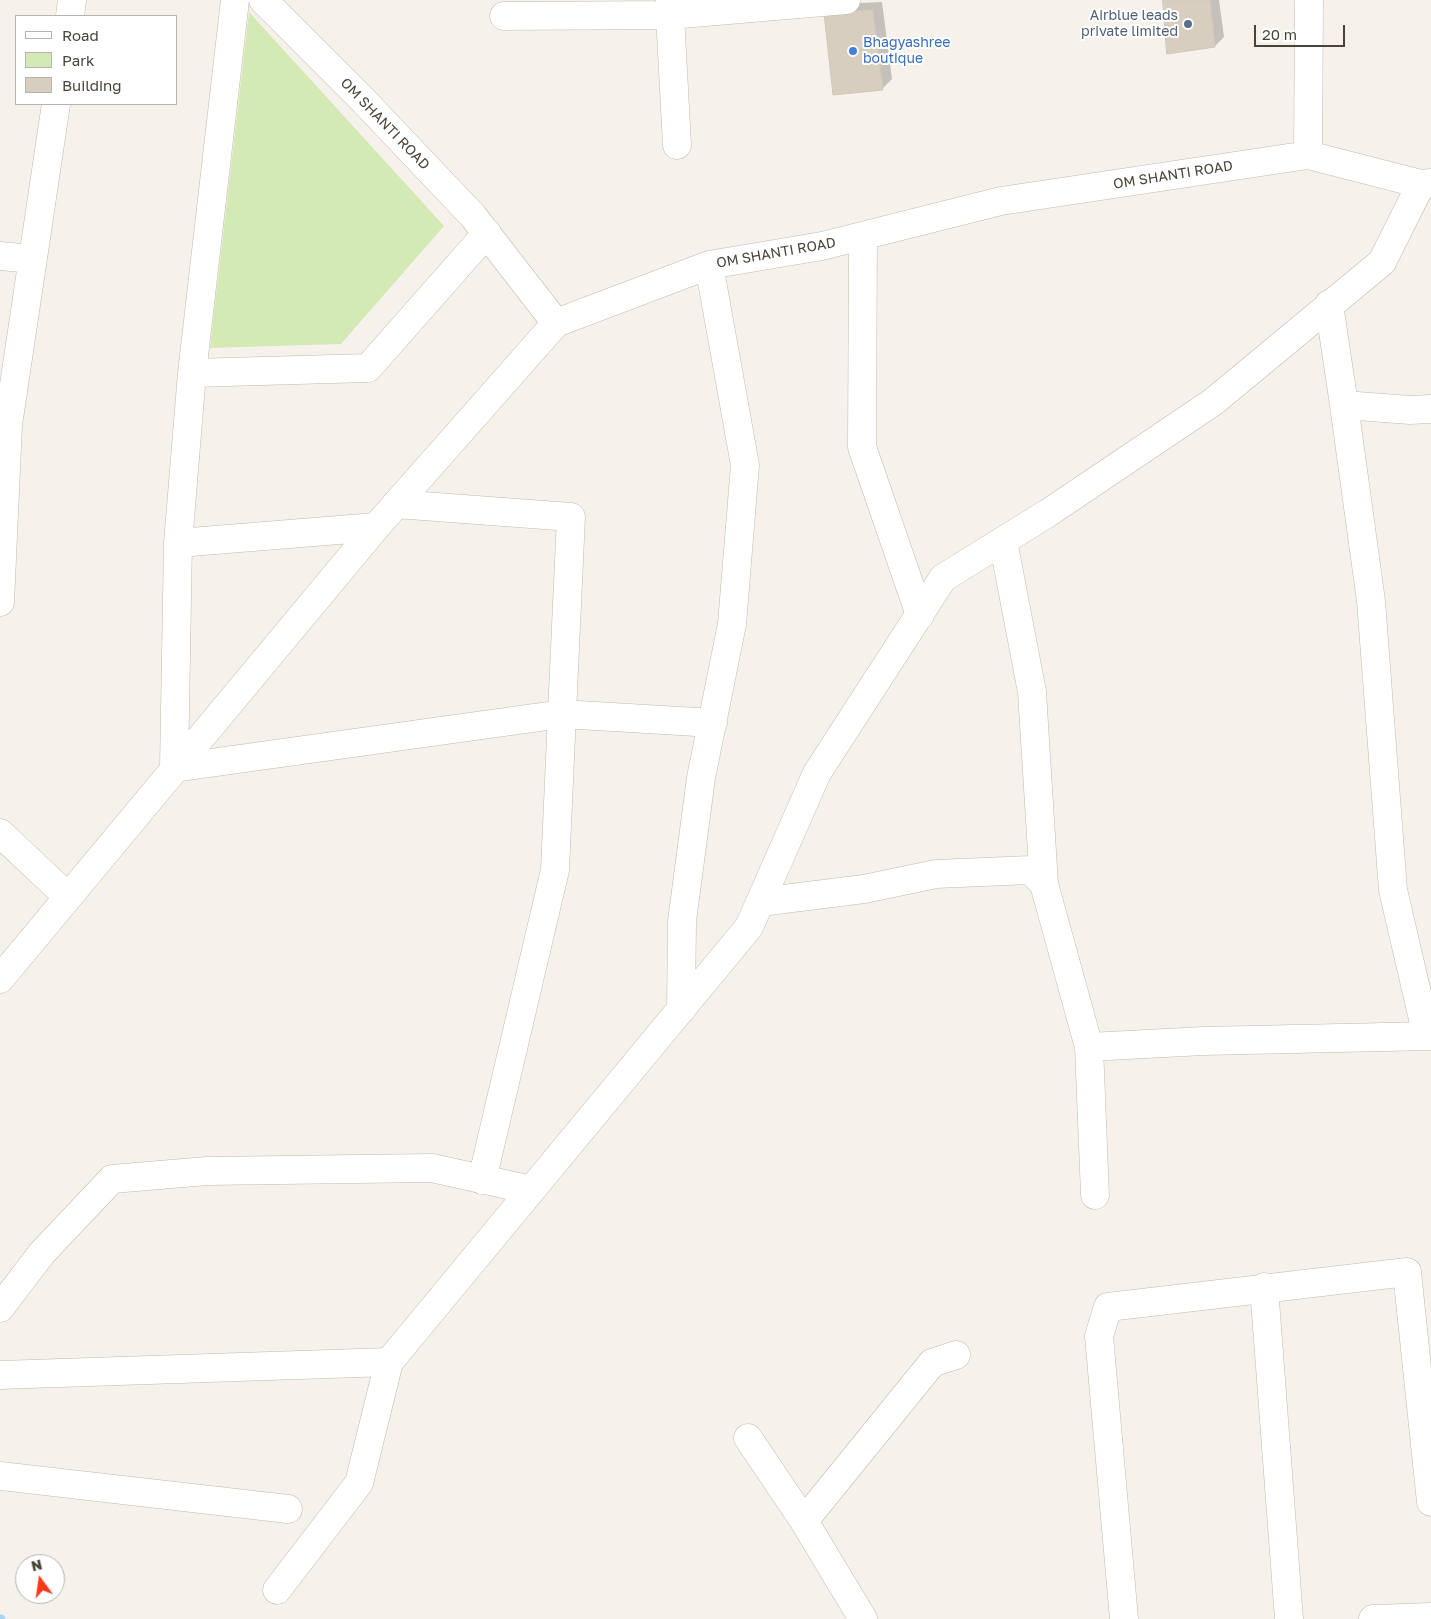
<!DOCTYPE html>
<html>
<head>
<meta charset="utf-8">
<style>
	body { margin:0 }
	#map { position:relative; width:1431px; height:1619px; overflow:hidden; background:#f6f2eb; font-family:"Golos Text",sans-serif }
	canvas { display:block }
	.legend { position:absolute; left:15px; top:15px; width:162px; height:90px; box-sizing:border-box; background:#fff; border:1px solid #b7b4af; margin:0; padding:6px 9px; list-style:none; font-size:15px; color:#4a4338 }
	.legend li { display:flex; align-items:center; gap:10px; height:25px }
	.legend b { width:25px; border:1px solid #b7b4af }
	.north { position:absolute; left:15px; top:1554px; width:50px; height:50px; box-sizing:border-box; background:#fff; border:1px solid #b7b4af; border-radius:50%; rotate:346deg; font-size:14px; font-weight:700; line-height:20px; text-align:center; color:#4a4338 }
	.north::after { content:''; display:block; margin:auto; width:18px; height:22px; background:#fc381b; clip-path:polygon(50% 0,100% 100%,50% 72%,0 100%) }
	.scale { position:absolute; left:1254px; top:25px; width:91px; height:22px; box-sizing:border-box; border:2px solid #4a4338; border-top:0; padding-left:6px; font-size:15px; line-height:18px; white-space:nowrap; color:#4a4338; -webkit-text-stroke:4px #fff; paint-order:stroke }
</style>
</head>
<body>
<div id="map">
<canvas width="1431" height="1619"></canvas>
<ul class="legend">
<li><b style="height:6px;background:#fff"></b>Road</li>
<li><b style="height:14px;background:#d3eab4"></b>Park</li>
<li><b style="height:14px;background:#d8cec0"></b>Building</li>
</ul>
<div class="north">N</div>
<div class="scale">20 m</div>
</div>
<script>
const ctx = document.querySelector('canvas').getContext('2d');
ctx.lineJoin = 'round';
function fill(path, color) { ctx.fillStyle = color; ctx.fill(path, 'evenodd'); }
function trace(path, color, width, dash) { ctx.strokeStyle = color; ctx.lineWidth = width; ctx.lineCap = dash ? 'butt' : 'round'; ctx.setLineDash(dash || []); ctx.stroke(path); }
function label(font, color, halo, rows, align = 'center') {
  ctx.font = font + ' "Golos Text",sans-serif'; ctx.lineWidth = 4; ctx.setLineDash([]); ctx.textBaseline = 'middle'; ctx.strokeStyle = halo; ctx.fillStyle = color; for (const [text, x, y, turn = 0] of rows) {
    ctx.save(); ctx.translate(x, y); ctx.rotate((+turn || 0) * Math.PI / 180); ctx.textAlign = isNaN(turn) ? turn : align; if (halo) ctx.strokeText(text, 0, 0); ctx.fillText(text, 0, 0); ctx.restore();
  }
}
fill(new Path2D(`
	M249,12L444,226L341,344L210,348Z`), '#d3eab4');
fill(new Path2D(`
	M1164,0H1219L1224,37L1215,46Z
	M882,2L892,79L883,88L834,4Z`), '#0003');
trace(new Path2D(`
	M0,1619H1`), '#a8d5f2', 9);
const building = new Path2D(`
	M1163,0H1210L1215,47L1167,54Z
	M873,10L883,90L833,95L824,13Z`);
fill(building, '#d8cec0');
trace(building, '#d3c6b3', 1);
const minor = new Path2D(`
	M235,0L192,373L368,368L487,233
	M263,0L362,99L473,216L556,323L709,265L822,246L1001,201L1308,155L1421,184L1431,183
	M670,0V15L846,0
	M70,16L72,0
	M504,16L670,15L677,145
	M1308,155L1309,0
	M863,236L862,447L920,615
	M0,256L33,259
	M1329,304L1344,405L1410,410L1431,409
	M192,373L178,543L174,768L562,714L571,517L396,504
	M1344,405L1371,601L1393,890L1427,1036
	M1003,541L1032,692L1044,884
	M178,543L376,527
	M0,602L8,425L56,104
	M0,833L68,897
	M760,902L864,889L936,874L1030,870L1044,884L1089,1047L1203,1041L1431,1036
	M0,979L376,527L556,323
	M681,1010L682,921L701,778L732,624L745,465L709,265
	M1089,1047L1095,1195
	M482,1180L555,870L562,714L713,723
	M1264,1287L1289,1619
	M0,1308L42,1253L112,1179L207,1171L432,1168L531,1190
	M0,1375L389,1362L749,927L817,773L943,578L1048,513L1213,402L1382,262L1421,184
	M748,1438L804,1521L863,1619
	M0,1476L288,1509
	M804,1521L932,1363L956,1355
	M277,1590L359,1483L389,1362
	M1124,1619L1099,1336L1108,1307L1407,1272L1431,1502
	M1373,1619L1431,1617`);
trace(minor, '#c2baad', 29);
trace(minor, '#fff', 28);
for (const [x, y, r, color] of [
	[1188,24,5,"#5c6f8a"],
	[853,51,5,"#3f7fe0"]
]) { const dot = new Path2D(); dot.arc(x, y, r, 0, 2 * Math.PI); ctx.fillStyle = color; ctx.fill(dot); trace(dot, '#fff', 2); }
label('14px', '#4e5e75', '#fff', [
	["Airblue leads",1178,16],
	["private limited",1178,32]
], 'right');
label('14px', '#366cbe', '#fff', [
	["Bhagyashree",863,43],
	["boutique",863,59]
], 'left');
label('14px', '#4a4338', '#fff', [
	["OM SHANTI ROAD",385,124,46],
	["OM SHANTI ROAD",1173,175,-9],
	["OM SHANTI ROAD",776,253,-10]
]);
</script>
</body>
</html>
